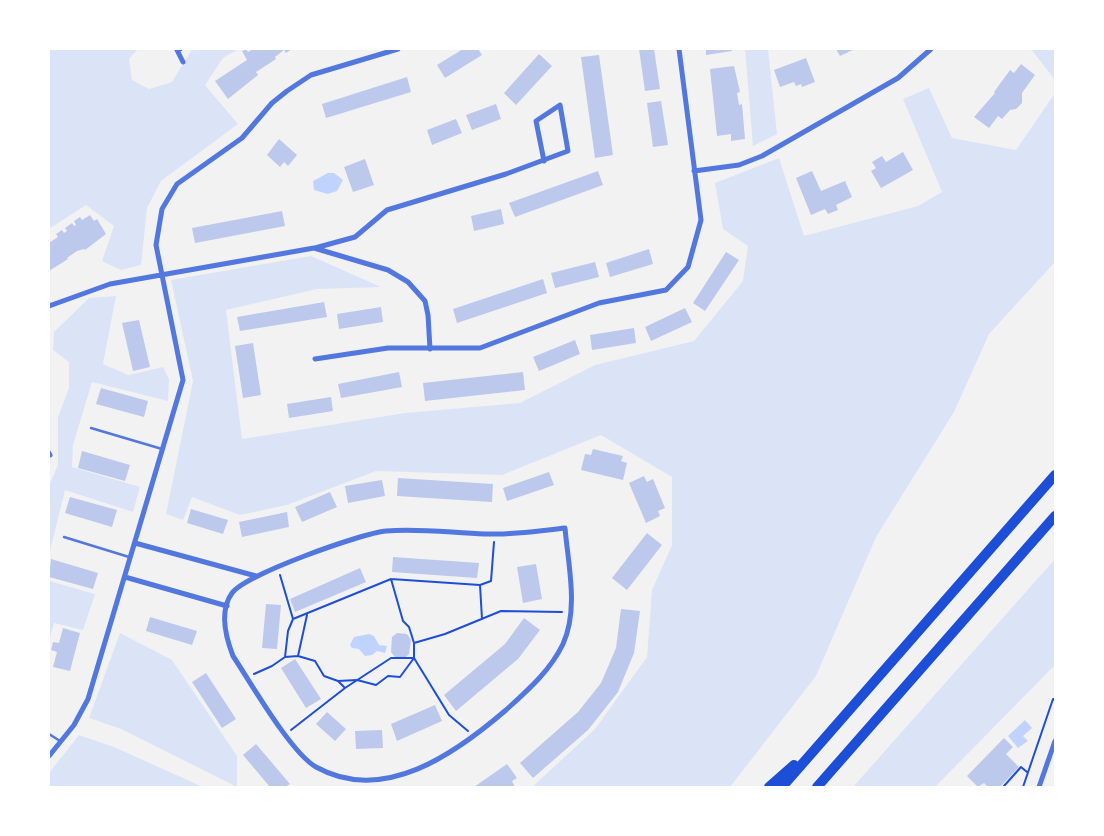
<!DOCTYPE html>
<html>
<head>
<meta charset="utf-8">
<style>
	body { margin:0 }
	#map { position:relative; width:1104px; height:836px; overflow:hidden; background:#f2f2f2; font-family:Raleway,sans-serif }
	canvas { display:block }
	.frame { position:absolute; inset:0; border:50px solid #fff; pointer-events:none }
</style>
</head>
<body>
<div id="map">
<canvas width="1104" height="836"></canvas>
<div class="frame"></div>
</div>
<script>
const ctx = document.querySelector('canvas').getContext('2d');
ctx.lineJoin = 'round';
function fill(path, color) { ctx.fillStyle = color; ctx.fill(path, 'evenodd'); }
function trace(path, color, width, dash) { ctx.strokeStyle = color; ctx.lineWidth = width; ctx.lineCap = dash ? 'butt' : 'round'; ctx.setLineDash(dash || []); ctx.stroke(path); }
fill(new Path2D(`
	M49,49H138L129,59L132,80L149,89L172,82L191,51L195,49H239L223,58L205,85L238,124L161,181L147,208L141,265L121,270L102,261L114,226L86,205L49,229Z
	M745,49H768L777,134L753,146Z
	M1031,49H1055V80Z
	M929,88L952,138L1016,150L1055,93V262L989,334L954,412L876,537L816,676L730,787H532L595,729L647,657L652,590L672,545V477L601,435L502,475L376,471L287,505L240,515L192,497L183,520L166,514L193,381L171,280L311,256L381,287L317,289L226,310L242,439L405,413L520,403L595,365L694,341L743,281L748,246L723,229L715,183L779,158L804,236L918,206L942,192L903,99Z
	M116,296L103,364L128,375L163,367L169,379L168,401L92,382L73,445L72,467L140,487L133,512L65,490L49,555V485L58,465V417L69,388V362L53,350L54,332L89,298Z
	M1055,559V665L935,787H853Z
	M49,581L95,594L83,630L54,623L49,640Z
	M120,633L172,660L237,756V787L121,729L89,718Z
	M79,735L114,747L203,787H49V773Z`), '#dbe4f7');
fill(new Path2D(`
	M328,173H334L343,180L337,191L328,194L314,190L313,181Z
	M369,634L374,636L379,645L387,646L385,653L377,651L372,655L365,656L359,649L352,648L350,645L354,637Z
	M1025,720L1032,728L1023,736L1028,741L1018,748L1008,736Z`), '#bfd3fe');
fill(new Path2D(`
	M246,49L248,52L253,49H292L286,53L284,50L275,57L276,59L256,72L258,75L228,99L215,81L247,60L242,51Z
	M463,49H478L482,55L445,78L437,65Z
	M639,49H654L660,89L645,91Z
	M706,49H731L732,51L706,55Z
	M836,49H855L840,56Z
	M539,54L552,66L516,105L504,93Z
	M599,55L613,155L595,158L581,57Z
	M806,58L815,82L802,87L801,84L796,86L794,82L780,87L774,70Z
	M1021,64L1035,75L1022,93V103L1016,109L1010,110L1002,119L998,116L989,128L974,117L995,93L994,92L1010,70L1014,73Z
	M734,66L740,92L737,93L739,105L742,104L745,139L731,141V134L717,136L710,69Z
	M407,77L411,92L326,118L322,104Z
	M661,101L668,145L653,147L647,103Z
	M496,104L501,119L472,130L466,115Z
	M456,119L462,133L432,145L427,130Z
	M279,139L297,155L288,166L284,162L280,167L267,155Z
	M903,152L913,170L881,188L871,171L876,168L872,162L882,156L886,162Z
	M365,159L374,185L353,192L344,167Z
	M598,171L603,185L515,217L509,203Z
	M812,171L821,191L845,181L852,197L836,205L838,210L828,214L825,209L811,215L796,178Z
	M501,209L504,224L474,231L471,216Z
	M282,211L285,226L195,243L192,228Z
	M90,215L94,221L97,219L106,234L85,250L84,249L77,251L67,258L68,259L49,271V243L58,237L56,234L62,230L64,233L67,231L65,228L72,223L74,226L76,225L74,221L80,217L82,220Z
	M649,249L653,264L610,277L606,263Z
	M726,252L739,260L705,311L693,303Z
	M595,262L599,277L555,288L551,273Z
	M543,279L547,293L457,323L453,309Z
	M324,302L327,317L240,331L237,317Z
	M381,307L383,322L339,329L337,314Z
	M685,308L692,322L651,341L645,327Z
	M139,320L150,367L133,371L122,323Z
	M634,328L636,343L592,350L590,335Z
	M575,340L580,354L539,371L533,357Z
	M253,343L261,395L243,398L235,346Z
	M399,372L402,387L341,398L338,384Z
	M523,372L525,390L425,401L423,383Z
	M101,388L148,401L144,417L96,404Z
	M331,397L333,411L289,418L287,404Z
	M593,449L623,456L621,461L627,463L623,480L581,470L585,454L591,455Z
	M82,451L130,465L125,481L78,468Z
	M549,472L554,485L507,501L503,488Z
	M644,476L647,482L653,479L665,508L658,511L660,516L646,523L629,483Z
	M398,478L493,484L492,502L397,496Z
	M382,480L385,496L348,503L345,486Z
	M330,492L337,507L302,522L295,507Z
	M70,497L117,510L112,527L65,513Z
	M191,509L228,520L223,534L187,523Z
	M287,512L289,527L242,537L239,522Z
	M647,533L662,545L627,590L612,578Z
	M393,557L479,563L477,578L392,572Z
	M51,559L98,573L93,589L49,577Z
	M536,564L542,599L523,603L517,567Z
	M360,568L366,582L295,612L290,599Z
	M266,604L281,605L277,649L262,648Z
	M621,609L640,611L634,653L618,692L588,730L533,778L520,763L578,712L601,683L616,648Z
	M150,617L197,631L192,645L146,631Z
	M524,618L540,630L518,659L456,711L444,695L505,644Z
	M63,628L80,633L70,671L53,667L57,652L51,650L53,642L59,643Z
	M397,633L407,634L411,640L409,654L405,658L395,657L391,652L392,637Z
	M295,659L321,699L306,708L281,668Z
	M206,673L236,719L222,728L192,682Z
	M435,705L442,721L397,741L391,724Z
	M327,712L346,729L335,741L316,724Z
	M382,730L383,748L356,749L355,731Z
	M1004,738L1013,747L1006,754L1019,767L1000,787H988L984,783L978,787L967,776Z
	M256,744L290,784L285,787H270L243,755Z
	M507,764L517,778L512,781L515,787H474Z`), '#bdc9ec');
trace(new Path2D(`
	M280,575L293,619L391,579
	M480,585L491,581L494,542
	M414,643L409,627L403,621L391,579L480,585L482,619
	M298,656L315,661L324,676L338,681L344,687
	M285,657L298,656L307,615
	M254,674L272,666L285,657L288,631L293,619
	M338,681L357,680L376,685L388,676L400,677L414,658
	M291,730L345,688L391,658H413
	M468,731L449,715L414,658V643L445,634L501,611L562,612
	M1005,787L1004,786L1021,767L1027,772
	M1023,787L1053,699L1055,700`), '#1d4ed8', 2);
trace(new Path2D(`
	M91,428L162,449
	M64,537L129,557
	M49,734L60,741`), '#5277de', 2.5);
trace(new Path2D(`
	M180,49L177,50L183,62
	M694,171L739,165L762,156L898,78L931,49
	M315,248L355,237L387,210L506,174L568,151L560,105L536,121L544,161
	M49,306L110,284L314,248L388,270L408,282L425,301L428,315L430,349
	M315,359L388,348H480L599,303L666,290L688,267L701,220L679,49
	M49,453L50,455
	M565,528C568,564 579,609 563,644C550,671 528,690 506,710C456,753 384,805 316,767C291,753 251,683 233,656C226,638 219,611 232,593C244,575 362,533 386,531C419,528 452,533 485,534C512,535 538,531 565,528Z
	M135,543L256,576
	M125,577L227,606
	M49,756L74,725L88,699L183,380L156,245L162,209L177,184L242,138L272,103L287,91L311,75L398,49
	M1039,787L1055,741`), '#5277de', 5);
trace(new Path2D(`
	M769,787L794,765
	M782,787L1055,475
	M817,787L1055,516`), '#1d4ed8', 10);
</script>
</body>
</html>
